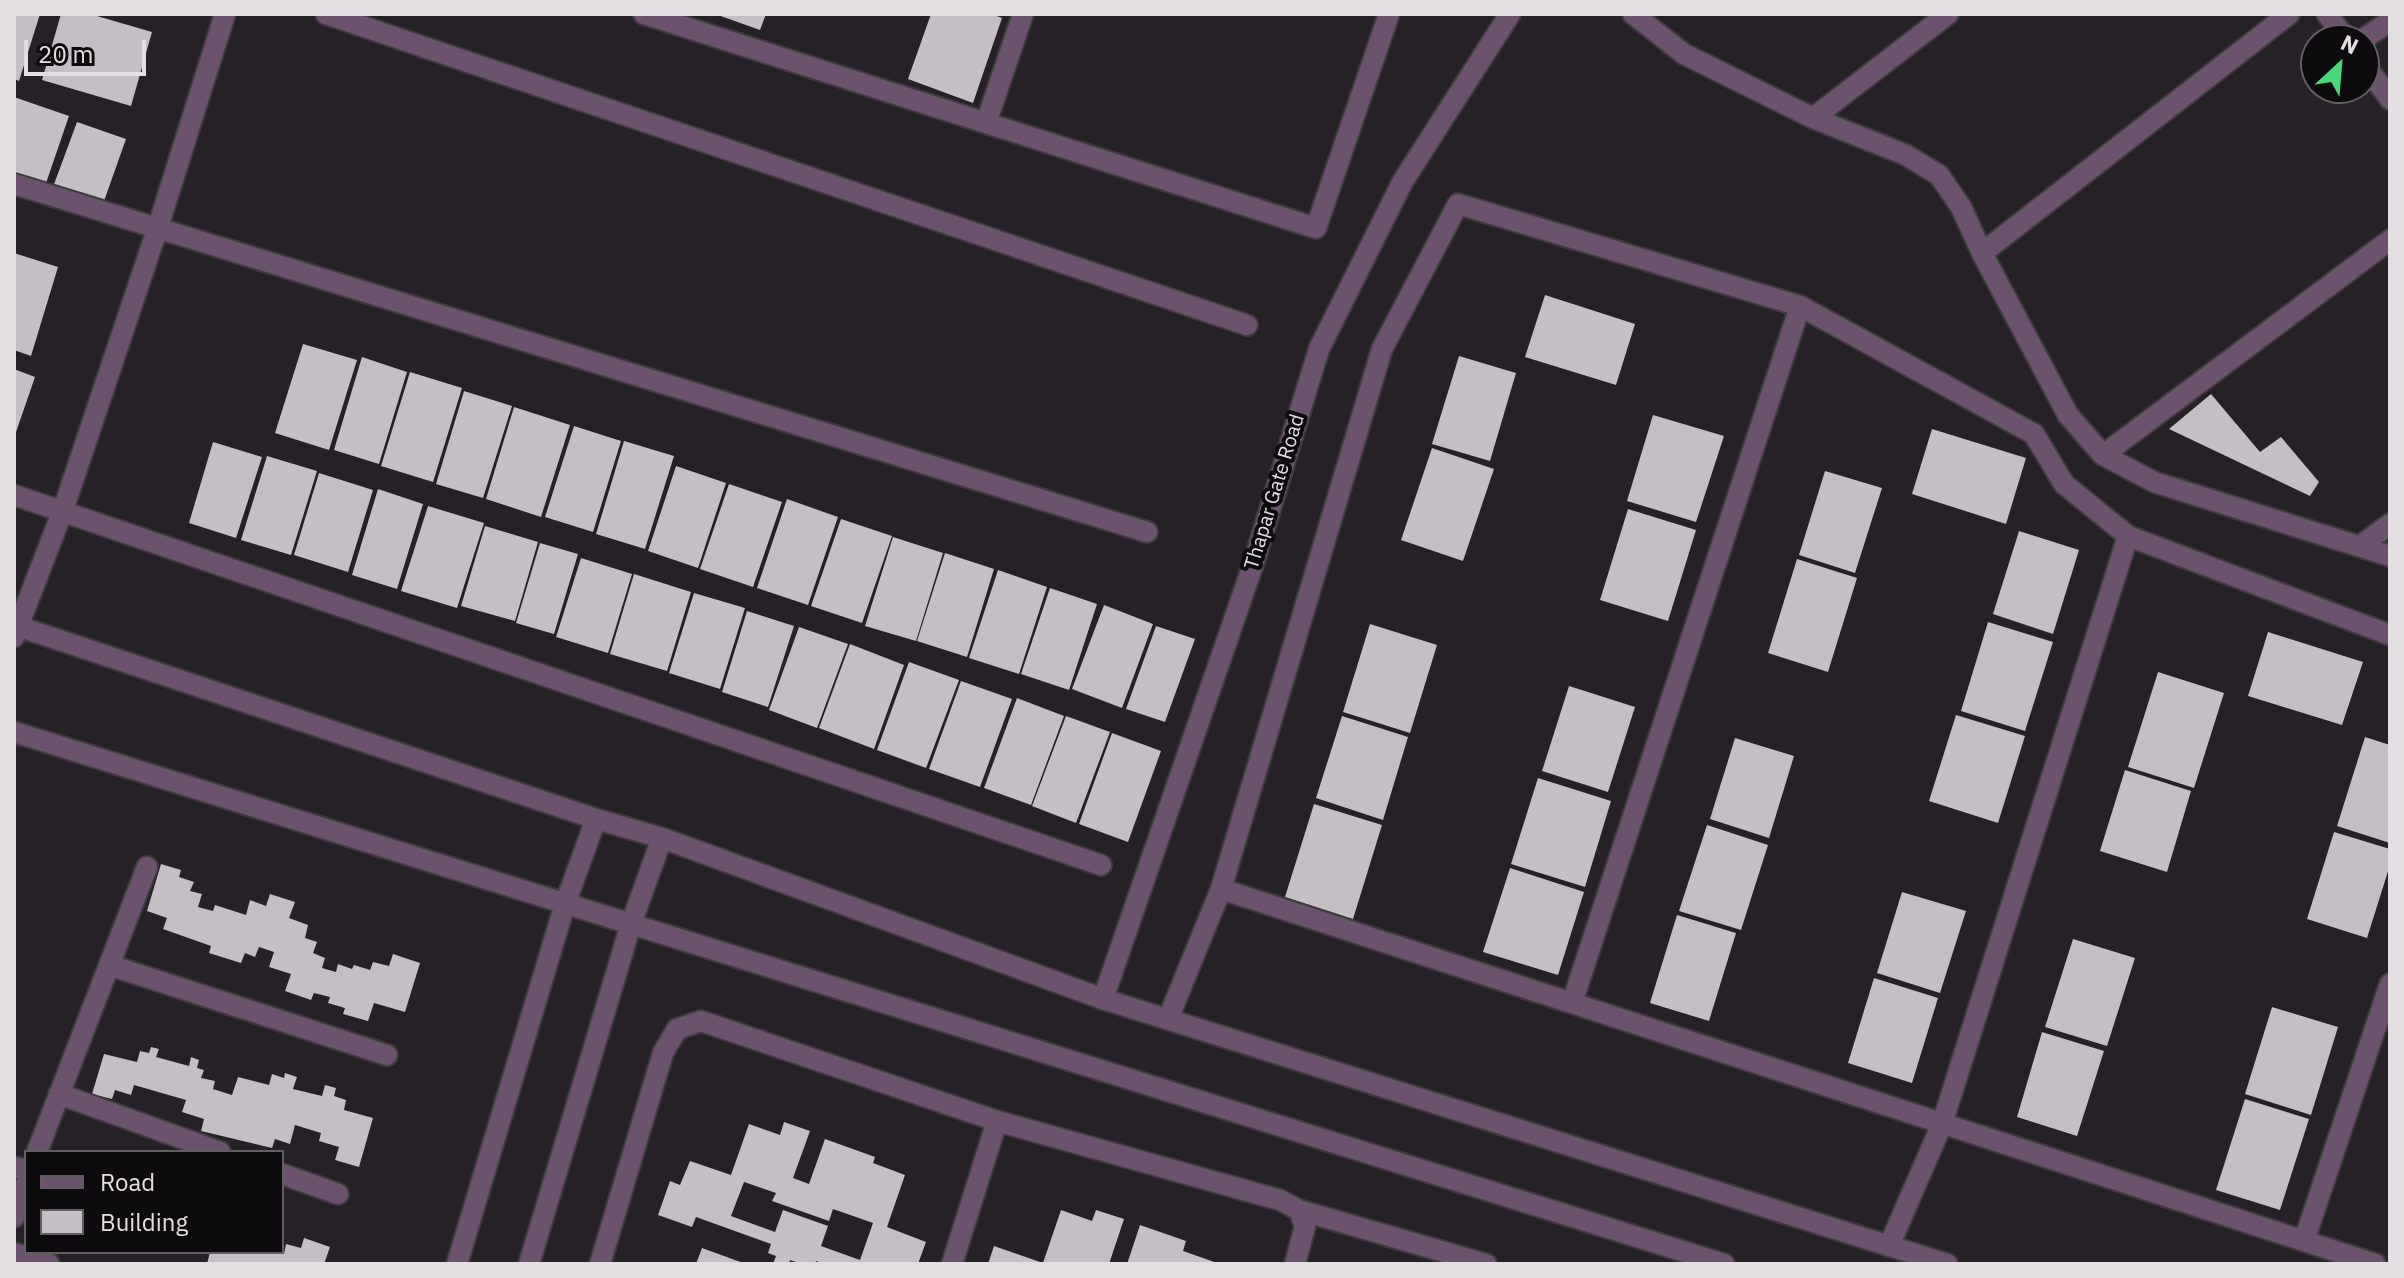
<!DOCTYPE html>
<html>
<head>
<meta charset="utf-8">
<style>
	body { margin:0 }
	#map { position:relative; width:2404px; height:1278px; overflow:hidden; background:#262126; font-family:"IBM Plex Sans",sans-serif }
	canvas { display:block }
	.frame { position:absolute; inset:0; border:16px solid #e2dee2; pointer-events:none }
	.legend { position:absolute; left:24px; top:1150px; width:260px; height:104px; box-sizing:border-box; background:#0d0b0d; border:2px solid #625f62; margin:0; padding:10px 14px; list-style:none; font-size:24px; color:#e2dee2 }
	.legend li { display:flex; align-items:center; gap:16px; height:40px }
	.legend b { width:40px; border:2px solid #625f62 }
	.north { position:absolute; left:2300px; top:24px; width:80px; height:80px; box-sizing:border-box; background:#0d0b0d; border:2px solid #625f62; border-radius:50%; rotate:26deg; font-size:22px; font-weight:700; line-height:32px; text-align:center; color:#e2dee2 }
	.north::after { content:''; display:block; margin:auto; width:28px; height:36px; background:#48d779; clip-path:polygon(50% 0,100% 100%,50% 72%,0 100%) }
	.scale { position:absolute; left:24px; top:40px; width:122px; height:36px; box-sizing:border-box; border:4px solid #e2dee2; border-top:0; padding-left:10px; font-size:24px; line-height:28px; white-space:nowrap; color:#e2dee2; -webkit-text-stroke:6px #0d0b0d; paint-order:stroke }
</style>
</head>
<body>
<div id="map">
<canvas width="2404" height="1278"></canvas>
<div class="frame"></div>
<ul class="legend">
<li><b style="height:10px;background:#6c536d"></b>Road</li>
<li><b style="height:22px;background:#c5bec5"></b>Building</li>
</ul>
<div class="north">N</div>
<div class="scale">20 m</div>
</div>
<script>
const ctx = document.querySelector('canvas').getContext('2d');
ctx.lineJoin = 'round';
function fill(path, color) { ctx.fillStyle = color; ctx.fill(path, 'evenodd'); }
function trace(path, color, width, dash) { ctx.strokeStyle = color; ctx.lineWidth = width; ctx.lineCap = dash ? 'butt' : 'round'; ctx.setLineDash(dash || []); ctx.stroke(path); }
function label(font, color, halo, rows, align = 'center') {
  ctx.font = font + ' "IBM Plex Sans",sans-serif'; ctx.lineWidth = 8; ctx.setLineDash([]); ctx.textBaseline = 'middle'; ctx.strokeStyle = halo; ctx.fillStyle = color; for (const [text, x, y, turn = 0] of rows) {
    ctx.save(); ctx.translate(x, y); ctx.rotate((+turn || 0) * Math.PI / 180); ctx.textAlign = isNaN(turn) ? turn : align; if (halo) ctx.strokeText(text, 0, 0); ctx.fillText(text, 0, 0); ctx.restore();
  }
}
fill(new Path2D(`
	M14,14H40L19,81L14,79Z
	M61,14H90L152,32L131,106L42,80Z
	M715,14H766L760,30Z
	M931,14H991L1002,18L973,103L908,79Z
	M14,97L69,116L45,186L14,175Z
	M77,122L126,139L103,204L53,187Z
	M14,253L58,267L31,356L14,350Z
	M1545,295L1635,324L1616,385L1525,357Z
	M303,344L357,360L329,450L275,433Z
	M1459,356L1516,373L1490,461L1432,444Z
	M362,357L407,372L379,464L334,450Z
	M14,369L35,377L15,435H14Z
	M410,372L462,388L433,482L381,466Z
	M464,391L512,406L483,498L436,484Z
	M2211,394L2260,452L2281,437L2319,482L2310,496L2169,429Z
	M514,407L570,425L541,517L486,499Z
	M1653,415L1724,436L1696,522L1627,501Z
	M574,426L621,441L593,532L545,517Z
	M1932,429L2026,458L2006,524L1912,494Z
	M624,441L674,456L645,549L596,534Z
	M213,442L262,457L236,538L189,523Z
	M1432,448L1494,469L1463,561L1401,540Z
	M267,456L317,471L291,555L241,540Z
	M676,466L726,483L698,568L648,551Z
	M1825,471L1882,488L1855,573L1799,555Z
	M319,473L373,490L348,572L294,555Z
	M729,484L782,502L753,587L700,569Z
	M378,489L423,504L397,589L352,575Z
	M787,499L838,517L808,605L757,588Z
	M428,506L484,523L457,608L401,591Z
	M1628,509L1696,530L1668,621L1600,600Z
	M841,519L892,536L862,623L811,606Z
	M485,526L538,542L515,621L461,606Z
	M2019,531L2079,550L2053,634L1993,614Z
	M893,537L943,553L916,641L865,626Z
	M540,543L578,554L554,634L516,623Z
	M945,553L994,569L967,657L917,641Z
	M581,558L632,574L608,653L556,637Z
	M1797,559L1857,578L1828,672L1768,653Z
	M998,570L1047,587L1019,674L969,658Z
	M634,574L691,592L667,671L610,654Z
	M1050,588L1097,604L1069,690L1021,674Z
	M694,593L745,608L720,689L669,673Z
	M1104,605L1153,624L1122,708L1072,689Z
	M747,611L794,626L768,707L722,692Z
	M1988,622L2053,642L2025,731L1961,711Z
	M1370,624L1437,645L1410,733L1343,712Z
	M1156,626L1195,639L1165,722L1126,709Z
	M799,627L848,644L817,728L769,710Z
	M2268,632L2363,662L2342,725L2248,696Z
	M850,644L904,665L874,749L819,728Z
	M909,662L959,680L926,768L877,750Z
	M2158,672L2224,693L2194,788L2128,767Z
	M961,681L1012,699L980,787L929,769Z
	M1569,686L1635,707L1608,792L1542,771Z
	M1017,698L1064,716L1031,805L984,788Z
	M1956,715L2025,736L1998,823L1929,801Z
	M1066,716L1110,732L1076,823L1032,806Z
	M1342,716L1408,737L1383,820L1316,798Z
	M1112,733L1161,751L1128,842L1079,824Z
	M2365,737L2390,745V843L2337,826Z
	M1735,738L1794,756L1769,838L1710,819Z
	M2125,770L2191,791L2167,872L2100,851Z
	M1538,778L1611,801L1585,887L1511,864Z
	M1314,804L1382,825L1353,919L1285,897Z
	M1707,825L1768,845L1741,930L1679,911Z
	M2334,832L2390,849V865L2367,938L2307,919Z
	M161,864L181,870L179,877L194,882L190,891L202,894L198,907L213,911L215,905L246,915L250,900L266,906L270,894L295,902L289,918L308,925L305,938L317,942L313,953L325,958L322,968L336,972L338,964L352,969L354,965L370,970L373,962L389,966L393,954L420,963L405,1012L374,1003L368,1021L343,1014L345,1008L328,1003L330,997L314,993L311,1000L285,991L291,974L269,967L274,952L259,947L255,957L245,953L241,963L209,953L211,946L163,929L167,918L147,911Z
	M1510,868L1584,892L1558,975L1483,952Z
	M1902,892L1966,911L1940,993L1877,973Z
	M1677,915L1736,933L1709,1021L1650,1003Z
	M2073,939L2135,958L2107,1046L2045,1027Z
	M1874,978L1938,998L1912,1083L1848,1063Z
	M2272,1007L2338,1027L2311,1115L2245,1094Z
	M2042,1032L2104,1051L2077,1136L2017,1117Z
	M151,1047L159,1049L156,1057L189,1066L191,1057L199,1060L197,1068L204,1070L201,1078L215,1081L213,1089L232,1095L238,1077L269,1085L272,1074L284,1078L285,1073L297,1077L293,1089L322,1096L325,1085L336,1088L334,1096L346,1100L344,1110L373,1118L359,1167L335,1160L339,1147L319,1141L321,1133L295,1125L290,1144L275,1139L272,1148L201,1131L204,1119L182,1112L186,1100L134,1085L131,1095L115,1090L112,1099L92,1094L104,1054L137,1062L140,1051L149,1053Z
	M2245,1099L2309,1119L2280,1210L2216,1190Z
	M784,1122L810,1131L793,1178L809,1184L825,1139L875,1157L873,1163L905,1175L887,1227L926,1242L918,1264H825L816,1261L815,1264H802L790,1260L789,1264H773L776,1256L768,1253L771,1244L696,1217L692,1227L658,1215L670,1181L680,1185L690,1161L731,1175L749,1124L780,1135ZM744,1182L776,1193L772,1201L829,1221L833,1209L873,1223L860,1260L821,1246L828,1226L783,1210L775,1232L731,1216Z
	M1061,1210L1092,1221L1096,1210L1124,1219L1109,1264H988L994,1246L1043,1263Z
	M1140,1225L1186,1241L1183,1251L1220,1264H1127Z
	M304,1238L330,1247L324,1264H207L210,1252L284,1254L286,1244L301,1248Z
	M702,1248L746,1264H696Z`), '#c5bec5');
const minor = new Path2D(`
	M326,14L1247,325
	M644,14L1316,228L1389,14
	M1633,14L1684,54L1813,118L1906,155L1939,175L1961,207L1982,253L2068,415L2103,455L2154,482L2390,556
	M2327,14L2347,40
	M2362,40L2390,21
	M2364,64L2390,99
	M1813,118L1948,14
	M986,123L1023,14
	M14,184L1147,532
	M1982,253L2289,14
	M2103,455L2390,240
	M14,495L1101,865
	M2360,546L2390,524
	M14,637L63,510L158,227L225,14
	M1221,889L2375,1264
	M109,965L387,1055
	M1103,999L1253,565L1319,349L1403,181L1510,14
	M1572,1003L1800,306
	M1168,1019L1221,889L1382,349L1458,204L1800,306L2034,434L2064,484L2128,536L2390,635
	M59,1094L220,1152
	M37,1152L147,867
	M14,1167L26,1170
	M282,1174L338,1194
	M1299,1210L1486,1264
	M14,1217L26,1183
	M2304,1241L2390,984
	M1889,1246L1942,1124L2128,536
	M14,1253L49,1264
	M600,1264L663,1053L677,1029L701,1021L997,1121L1280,1200L1299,1210L1305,1226L1295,1264
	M952,1264L997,1121`);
const tertiary = new Path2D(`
	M14,625L596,819L662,838L1103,999L1947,1264
	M14,732L1724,1264
	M457,1264L565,904L596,819
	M529,1264L631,924L662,838`);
trace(minor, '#403b40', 24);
trace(tertiary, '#403b40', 24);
trace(minor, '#6c536d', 20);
trace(tertiary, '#6c536d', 20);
label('20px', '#e2dee2', '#0d0b0d', [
	["Thapar Gate Road",1275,492,-73]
]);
</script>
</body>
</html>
